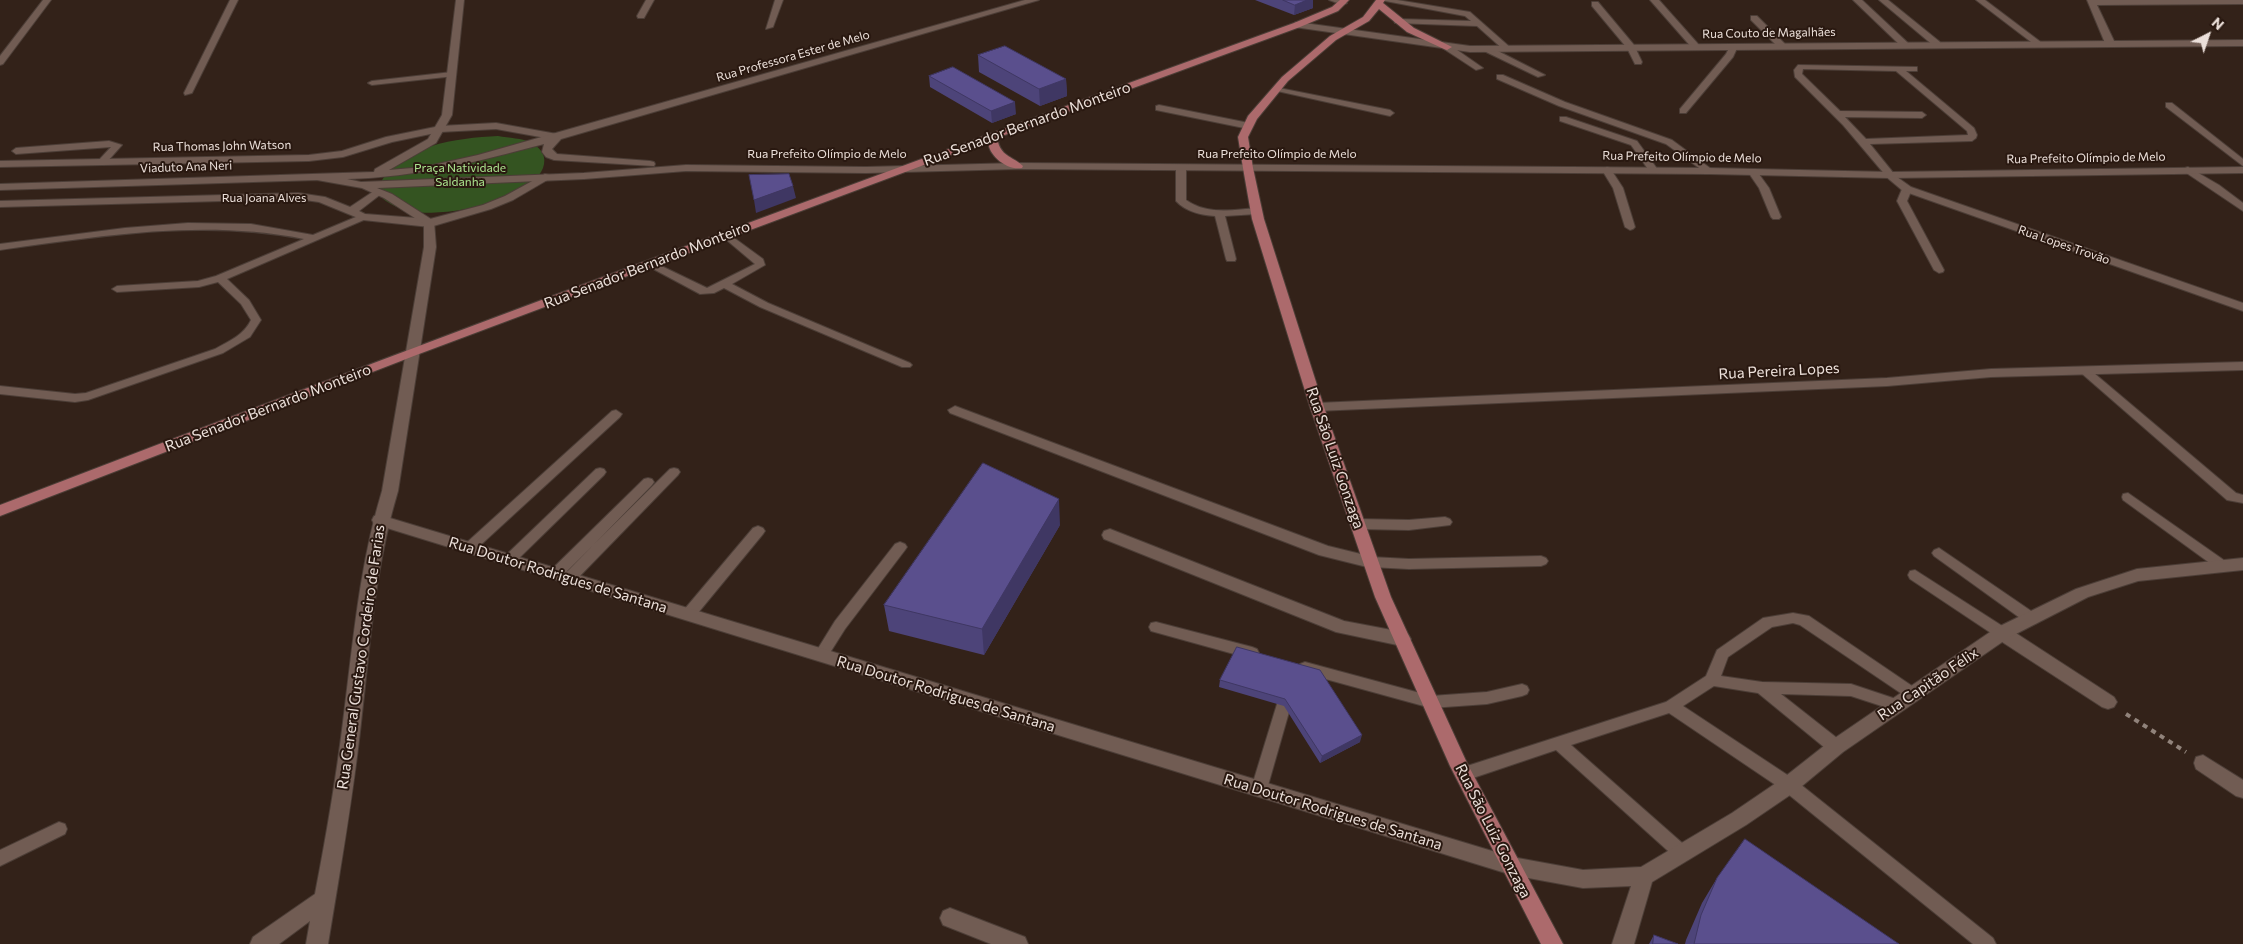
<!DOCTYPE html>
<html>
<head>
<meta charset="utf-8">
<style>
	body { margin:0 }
	#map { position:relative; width:2243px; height:944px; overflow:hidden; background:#332219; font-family:Commissioner,sans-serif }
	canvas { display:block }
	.north { position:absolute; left:2183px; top:10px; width:50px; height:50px; -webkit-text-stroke:4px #291810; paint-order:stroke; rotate:41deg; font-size:14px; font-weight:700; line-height:20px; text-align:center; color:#ece0da }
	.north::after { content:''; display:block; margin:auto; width:18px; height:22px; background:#ece0da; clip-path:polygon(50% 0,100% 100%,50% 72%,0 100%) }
</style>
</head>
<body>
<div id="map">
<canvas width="2243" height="944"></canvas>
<div class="north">N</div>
</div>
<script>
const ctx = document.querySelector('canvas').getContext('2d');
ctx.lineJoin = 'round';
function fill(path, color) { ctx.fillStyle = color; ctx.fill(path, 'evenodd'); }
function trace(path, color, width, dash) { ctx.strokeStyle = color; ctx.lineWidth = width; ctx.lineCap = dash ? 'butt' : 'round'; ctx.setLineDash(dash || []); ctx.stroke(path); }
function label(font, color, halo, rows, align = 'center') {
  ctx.font = font + ' Commissioner,sans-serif'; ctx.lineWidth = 4; ctx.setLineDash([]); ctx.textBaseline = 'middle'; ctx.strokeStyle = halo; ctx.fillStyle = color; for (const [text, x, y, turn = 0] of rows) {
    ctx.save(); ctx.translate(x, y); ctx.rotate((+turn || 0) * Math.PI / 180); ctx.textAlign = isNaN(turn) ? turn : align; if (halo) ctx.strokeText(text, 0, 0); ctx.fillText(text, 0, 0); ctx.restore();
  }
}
fill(new Path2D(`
	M498,136C509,138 522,138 532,143C542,149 547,157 543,168C529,203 448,216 415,212C402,210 393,206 383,199L379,185C401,145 456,138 498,136Z`), '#345421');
const lane = new Path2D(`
	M230,0H238L192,93L185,95L184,93Z
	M646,0H654L644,18H638L637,16Z
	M775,0H783L773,27L766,29Z
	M1329,0H1341L1347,3L1343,5Z
	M1380,0H1397L1470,12L1512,49L1505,51L1477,26L1395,23L1394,21L1398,19L1471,21L1465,16Z
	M1976,0H1985L2042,43L2035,45Z
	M1592,2H1598L1634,45L1642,62L1641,64H1635L1627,48L1592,6Z
	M1751,16H1757L1785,44V48H1779L1751,20Z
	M1731,44L1738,46L1733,57L1686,113H1680V109L1726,54Z
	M1444,45H1450L1483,68L1476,70L1444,49Z
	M1484,47H1490L1545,75L1538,77L1484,51Z
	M1798,65L1917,67V71H1906L1974,128L1977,135L1976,138L1972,141L1870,144L1895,175L1890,178L1887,177L1843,125L1795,77L1794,70ZM1803,69L1896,71L1967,131L1968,135L1866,139L1845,117L1922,118L1926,115L1922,112L1840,111L1802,74Z
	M452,72H455V76L372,85L368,83L372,81Z
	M1497,75H1503L1565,102L1672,140L1714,171L1706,173L1666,144L1559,106L1497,79Z
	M1274,87L1390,110L1394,113L1390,116L1277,91H1274Z
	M2166,103H2172L2243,159V166L2166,107Z
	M1159,105L1249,123L1253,126L1249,129L1156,110V106Z
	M1560,117H1566L1637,141L1658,170L1650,172L1631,145L1560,121Z
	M109,141L122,145L106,163L103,164L98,161L111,147L16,154L12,151L16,148Z
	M1181,165L1186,168V200C1207,215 1233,210 1257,208L1262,211L1257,214L1225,216L1236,259L1235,261H1227L1226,259L1215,216C1201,215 1186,212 1176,201V168Z
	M1607,167L1610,168L1623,188L1635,227L1633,229L1630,230L1625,227L1613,188L1602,170Z
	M2188,167L2219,185L2243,203V211L2185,172V168Z
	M1753,169L1756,170L1769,188L1781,217L1779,219H1773L1771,217L1759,188L1748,172Z
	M1907,186L1912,189L1907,201L1944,270L1943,272L1939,273L1934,270L1897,201L1902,189Z
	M363,214L366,215V219L227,279L249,300L261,320L250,337L223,353L88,400L75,402L0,394V386L75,394L86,393L215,349C229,341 244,335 251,320L241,304L218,282L199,287L117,292L112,289L117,286L198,281L216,276L304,239C202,219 101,236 0,250V244L125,228L188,223L251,224L313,235Z
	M726,232L763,259L765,265L732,284L768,303L910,363L912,365L910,367H902L760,307L724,288L714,293L700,294L644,264L649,261L653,262L707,288L755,264L723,237L721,235Z
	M2084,367L2088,368L2236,493L2243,495V503L2227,500L2080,372L2078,370Z
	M616,410L622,414L620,417L474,551H464L462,548L464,545L612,411Z
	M600,468L604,469L606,472L604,475L514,563H504L502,560L504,557L596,469Z
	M674,468L678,469L680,472L678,475L574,582H564L562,578L564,574L670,469Z
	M648,478L652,479L654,482L652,485L561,578H551L549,574L551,570L644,479Z
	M2128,493L2228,563L2230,566L2228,569H2218L2123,500L2122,497L2123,494Z
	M1445,517L1450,519L1452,522L1450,525L1409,530L1358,529L1351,524L1358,519L1409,520Z
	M758,526L763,528L765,531L763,534L693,619H683L681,615L683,611L753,528Z
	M900,542L905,544L907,547L905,550L845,629L826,659L821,661L816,659L814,655L835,621L895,544Z
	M1939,548L2037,615L2039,619L2037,623L2032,624L2027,623L1934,556L1932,553L1934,550Z
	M1541,556L1546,558L1548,561L1546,564L1541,566L1409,569L1371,567L1366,565L1364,562L1366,559L1371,557L1409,559Z
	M1915,570L2007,629L2009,633L2007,637L2002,638L1997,637L1910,579L1908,575L1910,571Z
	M1793,613L1809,616L1918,690L1920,694L1918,698L1913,700L1908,698L1800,625L1793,623L1772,627L1728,657L1721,676L1762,682L1851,684L1902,701L1905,705L1902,709L1897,711L1851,696L1781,694L1842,742L1844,747L1842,752L1836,753L1830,752L1758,693L1714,686L1683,706L1795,780L1993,938L1996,944H1973L1783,790L1669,713L1571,745L1689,849L1691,854L1689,859L1683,862L1677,859L1556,750L1464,781L1458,779L1456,774L1458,769L1464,767L1666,702L1706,676L1717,650L1763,618Z
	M1156,622L1252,647L1257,649L1259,653L1257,657L1252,659L1151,631L1149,627L1151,623Z
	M1305,662L1431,696L1487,692L1522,684L1527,686L1529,690L1527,694L1522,696L1487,704L1431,708L1300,672L1298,668L1300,664Z
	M1288,685L1293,687L1295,691L1267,789L1265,794L1259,796L1253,794L1251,789L1281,691L1283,687Z
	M59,822L65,824L67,829L65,834L0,866V850Z`);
const street = new Path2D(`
	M43,0H51L3,64L0,65V56Z
	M1650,0H1659L1699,45V49H1693Z
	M1853,0H1862L1908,43V47H1902Z
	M1879,0H1888L1940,42V46H1934Z
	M2087,0H2243V4L2097,5L2115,43L2110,46L2105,43Z
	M496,123L557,134L562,137L557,140L496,129L440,132L392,142L343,157L309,161L0,167V161L309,155L342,151L386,137L440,126Z
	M1890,172L1911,187L2243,303V311L1903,191L1884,175Z
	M545,174L549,175L551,177L549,179L513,200L491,209L430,227L363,220L319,202L298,199L0,207V201L298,193L325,197L350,207L377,189L383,192L381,194L359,211L365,214L430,219L483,205L505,196Z
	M2243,362V370L1991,377L1887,386L1317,411L1310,407L1317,403L1887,378L1991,369Z
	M955,406L1328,546L1377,558L1379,562L1377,566L1371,568L1319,555L950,413L948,410Z
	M380,515L1512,857L1519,860L1522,866L1519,872L1512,875L374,524L372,520L374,516Z
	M1110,529L1344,621L1402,632L1408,634L1411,639L1408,644L1402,646L1336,632L1104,539L1102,535L1104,531Z
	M2002,626L2008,628L2114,697L2117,702L2114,707L2108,709L2102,707L1996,638L1993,633L1996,628Z
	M2203,755L2243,780V798L2236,796L2196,769L2194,763L2196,757Z
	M950,908L1025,937L1028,944H991L943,925L940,918L943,911Z`);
const secondary = new Path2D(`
	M456,0H464L452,115L436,143L389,170L424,167L478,155L1025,0H1039L561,139L552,149L557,154L650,161L654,162L655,164L654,166L554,160L546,157L542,152L544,144C476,162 418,177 347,179L361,182L584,173L686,165L866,167L1018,163L1709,168L1890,172L2243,167V173L1890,178L1709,174L1018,169L866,173L686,171L584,179L377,188L392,194L434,221L436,247L398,491C375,567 370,644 361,723C353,797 340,871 328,944H306L310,921L279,944H250L253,937L315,894C326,837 336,779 343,722C353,644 359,567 382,491L424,247V224L384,198L362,188L317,180L0,190V184L374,172L375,169L428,139L442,115Z
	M1297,22L1470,46L2243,40V46L1470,52L1294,27V23Z
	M2243,558V570L2138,581L2088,597L2008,638L1843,752L1796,791L1746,825L1652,882L1634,944H1612L1631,886L1583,888L1512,875L1505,872L1502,866L1505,860L1512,857L1583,870L1641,867L1732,813L1782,779L1829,742L1996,628L2076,589L2137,569Z`);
const primary = new Path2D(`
	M1340,0H1349L1338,11L1300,27L1002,136L998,142C1002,157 1014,157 1023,166L1022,168C1007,171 988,155 988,141L419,354L0,516V505C430,340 861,180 1294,23L1332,7Z
	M1376,0H1385L1383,3L1414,28L1452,47L1447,50L1444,49L1407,32L1379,9L1369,21L1336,40L1288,81L1257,119L1248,137L1253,168L1264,219L1324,407L1391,597L1467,763L1563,944H1541L1450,766L1375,597L1310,407L1252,219L1243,168L1238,137L1248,116L1282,77L1330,36L1363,17Z`);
trace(lane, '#4c3e37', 2);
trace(street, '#4c3e37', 2);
trace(secondary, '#4c3e37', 2);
trace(primary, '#4c3e37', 2);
trace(new Path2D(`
	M2126,714L2186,752`), '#91837b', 4, [5, 5]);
fill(lane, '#715c53');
fill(street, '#715c53');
fill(secondary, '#715c53');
fill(primary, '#ac6a6c');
fill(new Path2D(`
	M1255,0H1313V8L1294,15Z
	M978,55L1066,79L1067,96L1040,106L979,72Z
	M929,76L1016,114L992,123L930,87Z
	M1060,525L984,655L889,631L884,605Z
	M1237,647L1360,742L1320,763L1284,706L1219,687L1220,680Z
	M1717,878L1899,944H1685L1686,940L1702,903Z
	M1654,935L1678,944H1649Z`), '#4d4479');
fill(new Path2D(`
	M1307,0H1313V8L1294,15L1295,5Z
	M1066,79L1067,96L1040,106L1039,89Z
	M1015,102L1016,114L992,123L991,111Z
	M793,186L796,198L756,213L754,200Z
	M1059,499L1060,525L984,655L982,629Z
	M1362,735L1360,742L1320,763L1322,756Z`), '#3f3763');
const building = new Path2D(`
	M1283,0H1307L1295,5Z
	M1005,46L1066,79L1039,89L978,55Z
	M953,67L1015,102L991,111L929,76Z
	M789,174L793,186L754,200L749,175Z
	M983,463L1059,499L982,629L884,605Z
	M1237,647L1320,670L1362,735L1322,756L1285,699L1220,680Z
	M1745,839L1899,944H1694L1701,915L1717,878Z
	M1654,935L1678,944H1653Z`);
fill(building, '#5a4f8d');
trace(building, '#3f3763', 1);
label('12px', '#ece0da', '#291810', [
	["Rua Couto de Magalhães",1769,33,-1],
	["Rua Professora Ester de Melo",793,56,-16],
	["Rua Thomas John Watson",222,146,-1],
	["Rua Prefeito Olímpio de Melo",827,154],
	["Rua Prefeito Olímpio de Melo",1277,154],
	["Rua Prefeito Olímpio de Melo",1682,157,1],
	["Rua Prefeito Olímpio de Melo",2086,158,-1],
	["Viaduto Ana Neri",186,167,-2],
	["Rua Joana Alves",264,198],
	["Rua Lopes Trovão",2064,245,19]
]);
label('12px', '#ace58f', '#291810', [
	["Praça Natividade",460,168],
	["Saldanha",460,182]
]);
label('15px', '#ece0da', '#291810', [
	["Rua Senador Bernardo Monteiro",1027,124,-20],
	["Rua Senador Bernardo Monteiro",647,265,-21],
	["Rua Pereira Lopes",1779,371,-3],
	["Rua Senador Bernardo Monteiro",268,408,-21],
	["Rua São Luiz Gonzaga",1335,458,71],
	["Rua Doutor Rodrigues de Santana",558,575,17],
	["Rua General Gustavo Cordeiro de Farias",361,657,-82],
	["Rua Capitão Félix",1928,684,-34],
	["Rua Doutor Rodrigues de Santana",946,694,17],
	["Rua Doutor Rodrigues de Santana",1333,812,17],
	["Rua São Luiz Gonzaga",1493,831,63]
]);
</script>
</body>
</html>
